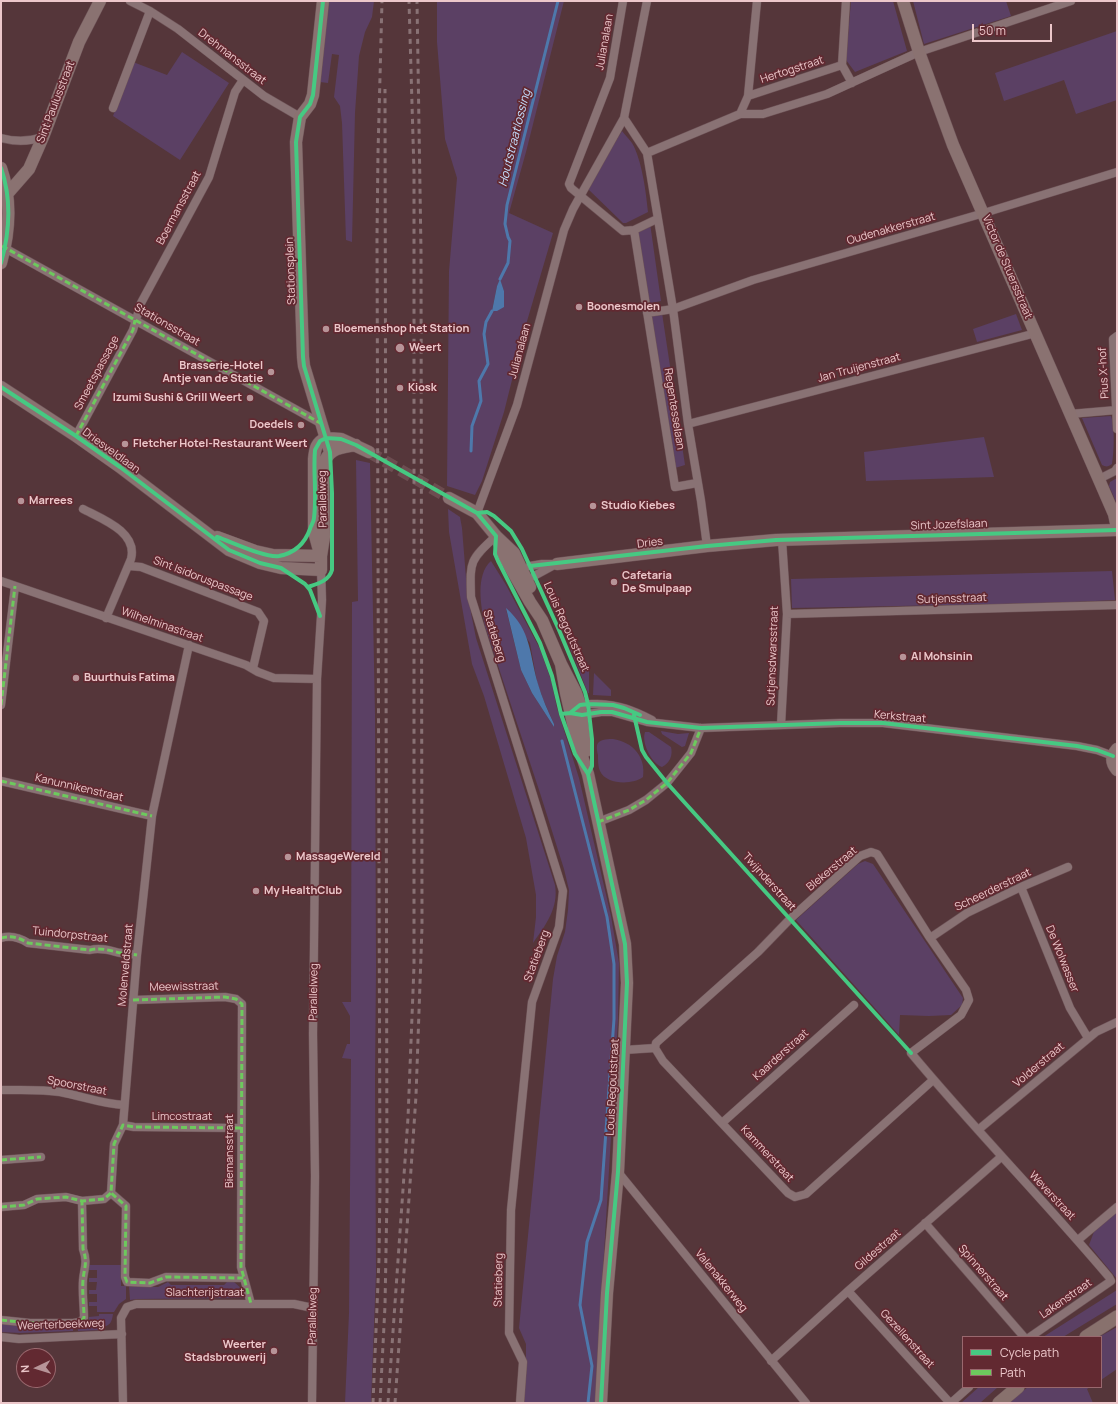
<!DOCTYPE html>
<html>
<head>
<meta charset="utf-8">
<style>
	body { margin:0 }
	#map { position:relative; width:1118px; height:1404px; overflow:hidden; background:#55363a; font-family:Manrope,sans-serif }
	canvas { display:block }
	.frame { position:absolute; inset:0; border:2px solid #ecc7ca; pointer-events:none }
	.legend { position:absolute; left:962px; top:1336px; width:140px; height:52px; box-sizing:border-box; background:#622931; border:1px solid #99686e; margin:0; padding:5px 7px; list-style:none; font-size:12px; color:#ecc7ca }
	.legend li { display:flex; align-items:center; gap:8px; height:20px }
	.legend b { width:20px; border:1px solid #99686e }
	.north { position:absolute; left:16px; top:1348px; width:40px; height:40px; box-sizing:border-box; background:#622931; border:1px solid #99686e; border-radius:50%; rotate:266deg; font-size:11px; font-weight:700; line-height:16px; text-align:center; color:#ecc7ca }
	.north::after { content:''; display:block; margin:auto; width:14px; height:18px; background:#b79498; clip-path:polygon(50% 0,100% 100%,50% 72%,0 100%) }
	.scale { position:absolute; left:972px; top:24px; width:80px; height:18px; box-sizing:border-box; border:2px solid #ecc7ca; border-top:0; padding-left:5px; font-size:12px; line-height:14px; white-space:nowrap; color:#ecc7ca; -webkit-text-stroke:3px #622931; paint-order:stroke }
</style>
</head>
<body>
<div id="map">
<canvas width="1118" height="1404"></canvas>
<div class="frame"></div>
<ul class="legend">
<li><b style="height:5px;background:#46c982"></b>Cycle path</li>
<li><b style="height:5px;background:#6dc95d"></b>Path</li>
</ul>
<div class="north">N</div>
<div class="scale">50 m</div>
</div>
<script>
const ctx = document.querySelector('canvas').getContext('2d');
ctx.lineJoin = 'round';
function fill(path, color) { ctx.fillStyle = color; ctx.fill(path, 'evenodd'); }
function trace(path, color, width, dash) { ctx.strokeStyle = color; ctx.lineWidth = width; ctx.lineCap = dash ? 'butt' : 'round'; ctx.setLineDash(dash || []); ctx.stroke(path); }
function label(font, color, halo, rows, align = 'center') {
  ctx.font = font + ' Manrope,sans-serif'; ctx.lineWidth = 3.5; ctx.setLineDash([]); ctx.textBaseline = 'middle'; ctx.strokeStyle = halo; ctx.fillStyle = color; for (const [text, x, y, turn = 0] of rows) {
    ctx.save(); ctx.translate(x, y); ctx.rotate((+turn || 0) * Math.PI / 180); ctx.textAlign = isNaN(turn) ? turn : align; if (halo) ctx.strokeText(text, 0, 0); ctx.fillText(text, 0, 0); ctx.restore();
  }
}
fill(new Path2D(`
	M329,1H374L372,17L365,32L359,56L355,113L352,242L346,240L342,123L340,106L334,97L339,55L332,54L328,83L320,82Z
	M437,1H564L526,152L509,213L553,233L525,328L504,412L482,481L475,495L447,486L449,271L457,178L445,139L437,42ZM500,280L504,291L492,311L497,286Z
	M851,1H893L907,51L855,72L846,60Z
	M913,1H1006L1011,16L924,44Z
	M1117,31V100L1076,114L1064,80L1004,101L995,73Z
	M182,52L229,83L180,160L113,116L133,62L167,75Z
	M622,131C625,135 629,139 632,143C642,160 646,192 648,212L626,223H623L587,188Z
	M650,223L661,301L647,304L638,231Z
	M662,313L685,465L675,468L650,317Z
	M1016,314L1022,330L977,342L973,329Z
	M1111,416C1115,426 1114,453 1112,464C1108,467 1106,467 1102,465L1082,418Z
	M984,437L994,477L866,481L864,452Z
	M356,460L370,463L375,714L376,967L375,1080L376,1273L371,1403H345L349,1313L351,1059L342,1058L347,1044H350V1016L342,1002H351L352,602L358,601Z
	M1117,478V504L1109,486L1110,482Z
	M448,509L460,517L462,528L466,578L469,591L471,613L476,638L555,885C559,908 545,926 533,943L536,917V895L526,838L484,696L472,664L449,532Z
	M491,561L506,585L540,649L551,680L557,708L579,778L611,916L619,963L618,1020L595,1403H524L526,1372V1344L519,1328L553,979L557,956L565,932L568,910L569,890L564,869L540,793L485,626C481,607 475,575 491,561ZM506,609L530,643L537,682L543,699L554,724V727L532,693L521,670Z
	M1112,571L1115,600L1055,603L792,608L791,579Z
	M569,645L589,666V693H588Z
	M594,673L611,690V696L593,695Z
	M661,731L678,734L689,733L685,746L682,747L662,734Z
	M645,732H649L671,747C673,755 670,763 662,767C652,764 641,743 645,732Z
	M613,739C633,742 646,757 643,777C633,785 606,785 600,771C598,767 598,760 598,755C597,751 596,746 598,743C601,739 609,739 613,739Z
	M865,861L873,864L963,998L962,1005L951,1015L929,1016L900,1015L899,1035L796,920L858,864Z
	M1117,1211V1279L1089,1245L1095,1229Z
	M89,1265H121V1286H126V1299L119,1304L114,1312H97V1306H89V1302H97V1294H89V1290H96L97,1282H89V1278H97V1270H89Z
	M168,1282L171,1285H224L227,1282H234L242,1289L244,1298L137,1299L130,1300L129,1286L158,1287Z
	M1117,1290V1304L1063,1337H1043Z
	M99,1314H113C112,1322 110,1326 102,1327V1330L78,1331V1327H85L88,1324L89,1317L99,1316Z
	M1,1323L31,1327H73V1331L20,1333L1,1332Z
	M1117,1327V1369L1101,1380V1337H1099Z
	M979,1387H998L980,1403H961Z
	M1028,1387H1090L1087,1389L1093,1403H1007Z`), '#5b4064');
fill(new Path2D(`
	M500,279L504,291V307L497,311H492L497,286Z
	M506,608C532,631 529,654 538,684C542,698 548,711 554,724V727L532,693L521,670Z`), '#4e78ab');
trace(new Path2D(`
	M500,279L508,263L510,241L508,237L505,224L507,205L558,1
	M471,451L472,426L481,401L479,381L488,364L484,334L486,322L492,311
	M562,741L607,917L614,964V1019L601,1200L587,1242L580,1305L592,1366L588,1403`), '#4e78ab', 3);
trace(new Path2D(`
	M369,452L449,498`), '#6c4c50', 12, [12, 6]);
const street = new Path2D(`
	M130,1L150,11L178,29L264,96L300,117
	M623,1L610,78L569,184L571,188L623,231L634,230L675,487L697,483
	M842,65L846,1
	M748,96L842,65L852,83
	M113,108L150,11
	M740,114L748,96L757,1
	M624,118L647,153L673,309L688,424L701,501L707,546
	M1,138C16,142 28,142 43,137
	M647,153L740,114H763L827,94L919,52L1071,1
	M634,230L657,219
	M1,246L322,424
	M647,313L673,309L753,280L984,213L1117,172
	M1117,336L1113,339L1117,429
	M1070,414L1117,410
	M688,424L1036,333
	M76,436L133,330L141,303L209,177L235,92L243,80
	M1099,479L1115,471L1117,468
	M83,509C102,519 138,532 131,559L106,618
	M477,513L517,405L564,230L573,209L624,118L647,1
	M496,536C469,561 470,561 471,597L563,891L559,927L532,1002L511,1210L509,1333L523,1362L520,1403
	M129,566L141,567L258,612L264,621L253,668
	M530,566L542,564H557
	M534,576L556,564
	M1,581L246,665L258,672L274,678L317,679
	M787,614L1117,605
	M189,645L152,816L137,955L123,1125L114,1144L111,1193L126,1206L125,1277L127,1282L150,1283L166,1277L244,1278
	M1,705L15,586
	M576,708C582,703 590,704 597,704C620,705 632,710 652,720
	M577,714L582,715L601,712H612L647,722L701,728L840,723H883L1077,746L1097,750L1113,756
	M781,725L787,614L782,540
	M1,781L152,816
	M598,822L629,810L646,800L667,783L691,753L701,728
	M1021,887L1070,1008L1088,1038
	M1,938C11,935 20,938 28,943L90,950C101,947 111,951 121,953C127,954 132,954 137,955
	M930,938L967,913L1021,887L1068,867
	M133,1000L225,997L236,999L242,1004L241,1267L251,1304
	M655,1048L656,1043L758,952L790,919L860,856L871,852L877,854L930,938L966,990L969,1000L961,1015L911,1053C975,1130 1045,1201 1109,1277L1111,1281L1030,1337
	M624,1050L655,1048L663,1061L788,1193L795,1197L806,1194L933,1080
	M1,1090C21,1090 41,1089 60,1092C82,1096 102,1104 124,1105
	M722,1123L854,1005
	M123,1125L134,1127L241,1128
	M978,1130L1096,1032L1117,1022
	M1,1160L41,1157
	M618,1172L806,1403
	M1,1207L24,1205L37,1199L66,1197L82,1201L104,1199L111,1193
	M925,1223L1024,1337
	M1078,1240L1117,1207
	M848,1291L950,1403
	M1,1320L30,1323H73L80,1322L84,1318C84,1306 82,1293 83,1280C84,1268 88,1263 83,1249L82,1201
	M1,1337L19,1339L122,1334
	M771,1361L848,1291L1001,1157
	M123,1403L121,1318L127,1307L136,1304H294L313,1308
	M312,1403L315,1176L313,1034L317,679L322,600L321,570
	M951,1403L969,1387`);
const secondary = new Path2D(`
	M323,1L313,95L310,104L300,117L296,142L303,357L304,366L330,452
	M903,1L919,52L953,145L1114,514L1117,528
	M1,168C12,200 10,231 1,263
	M1,194L8,193L29,169L43,137L79,42L100,1
	M1,387L76,436L120,467L229,550L260,563L281,568L321,570V556L324,537L323,466C328,448 340,448 356,445
	M326,438L341,439L369,452
	M449,498L477,513L496,536L514,553L530,587
	M496,536L505,558L530,602L542,620L561,664L576,693L580,705L586,751
	M217,537L255,551L273,555L321,556
	M320,554L314,532V459C315,449 316,442 326,438
	M557,564L707,546L776,540L1117,530
	M561,664L566,693L578,745L588,774L625,944L627,983L618,1172L607,1293L601,1403
	M1117,749C1111,756 1111,763 1117,770`);
const primary = new Path2D(`
	M1086,1337L1117,1317
	M999,1403L1018,1387`);
trace(street, '#6e5357', 9);
trace(secondary, '#6e5357', 13);
trace(primary, '#6e5357', 14);
trace(street, '#897274', 8);
trace(secondary, '#8a7271', 12);
trace(primary, '#88716d', 13);
trace(new Path2D(`
	M373,1403L379,1259L380,1184L377,238L378,153L382,1
	M380,1403L385,1306L387,1197L385,89
	M388,1403L408,1118L414,966V172L409,1
	M395,1403L416,1096L422,927L421,251L417,1`), '#897275', 3, [5, 5]);
trace(new Path2D(`
	M2,246L322,424
	M76,436L133,330L135,320
	M1,705L15,586
	M1,781L152,816
	M598,822L629,810L646,800L667,783L691,753L701,728
	M1,938C11,935 20,938 28,943L90,950C101,947 111,951 121,953C127,954 132,954 137,955
	M133,1000L225,997L236,999L242,1004L241,1267L251,1304
	M241,1128L134,1127L123,1125L114,1144L111,1193L126,1206L125,1277L127,1282L150,1283L166,1277L244,1278
	M1,1160L41,1157
	M1,1207L24,1205L37,1199L66,1197L82,1201L104,1199L111,1193
	M1,1320L30,1323H73L80,1322L84,1318C84,1306 82,1293 83,1280C84,1268 88,1263 83,1249L82,1201`), '#6dc95d', 3, [6, 3]);
trace(new Path2D(`
	M1,168C12,200 10,231 1,263
	M1,387L76,436L120,467L229,550L260,563L281,568L305,584L310,590L320,616
	M326,438L341,439L356,445L477,513L496,536L495,554L498,561L540,643L552,676L561,714L575,754L588,774L625,944L627,983L618,1172L607,1293L601,1403
	M477,513L487,512L494,516L511,531L522,549L559,630L585,692L588,704L592,739V766L588,774
	M217,537C232,542 265,558 279,556C295,553 305,543 310,529C311,525 314,522 314,518C317,495 313,472 315,450L320,441L326,438
	M530,566L707,546L776,540L1117,530
	M308,587C317,584 329,581 332,570V493L330,452L304,366L303,357L296,142L300,117L310,104L313,95L323,1
	M570,713L580,705L588,704L613,705L624,708L640,715
	M561,714L570,713L582,715L601,712H612L647,722L701,728L840,723H883L1077,746L1097,750L1113,756
	M634,715L642,750L646,757L667,783L911,1053`), '#46c982', 4);
for (const [x, y, r, color] of [
	[579,307,4,"#b79498"],
	[326,329,4,"#b79498"],
	[400,348,5,"#b79498"],
	[271,372,4,"#b79498"],
	[400,388,4,"#b79498"],
	[250,398,4,"#b79498"],
	[301,425,4,"#b79498"],
	[125,444,4,"#b79498"],
	[21,501,4,"#b79498"],
	[593,506,4,"#b79498"],
	[614,582,4,"#b79498"],
	[903,657,4,"#b79498"],
	[76,678,4,"#b79498"],
	[288,857,4,"#b79498"],
	[256,891,4,"#b79498"],
	[274,1351,4,"#b79498"]
]) { const dot = new Path2D(); dot.arc(x, y, r, 0, 2 * Math.PI); ctx.fillStyle = color; ctx.fill(dot); trace(dot, '#622931', 1.5); }
label('11px', '#ecc7ca', '#622931', [
	["Julianalaan",605,42,-80],
	["Drehmansstraat",232,57,38],
	["Hertogstraat",792,70,-18],
	["Sint Paulusstraat",56,102,-69],
	["Boermansstraat",179,208,-62],
	["Oudenakkerstraat",891,229,-16],
	["Victor de Stuersstraat",1007,267,67],
	["Stationsplein",291,271,-92],
	["Stationsstraat",167,325,30],
	["Julianalaan",520,351,-75],
	["Jan Truijenstraat",859,368,-15],
	["Smeetspassage",97,373,-62],
	["Pius X-hof",1104,373,-93],
	["Regentesselaan",674,409,81],
	["Driesveldlaan",111,451,36],
	["Parallelweg",323,499,-91],
	["Sint Jozefslaan",949,525,-2],
	["Dries",650,543,-7],
	["Sint Isidoruspassage",203,579,21],
	["Sutjensstraat",952,599,-2],
	["Wilhelminastraat",162,625,19],
	["Louis Regoutstraat",566,627,66],
	["Statieberg",494,636,73],
	["Sutjensdwarsstraat",773,656,-88],
	["Kerkstraat",900,717,5],
	["Kanunnikenstraat",79,788,13],
	["Blekerstraat",832,869,-40],
	["Twijnderstraat",769,882,48],
	["Scheerderstraat",993,890,-26],
	["Tuindorpstraat",70,935,6],
	["Statieberg",537,956,-70],
	["De Wolwasser",1062,959,68],
	["Molenveldstraat",126,965,-85],
	["Meewisstraat",184,987,-1],
	["Parallelweg",314,992,-89],
	["Kaarderstraat",781,1055,-42],
	["Volderstraat",1039,1065,-40],
	["Spoorstraat",77,1086,11],
	["Louis Regoutstraat",613,1087,-87],
	["Limcostraat",182,1117],
	["Biemansstraat",230,1151,-90],
	["Kammerstraat",767,1154,47],
	["Weverstraat",1052,1196,47],
	["Gildestraat",878,1250,-41],
	["Spinnerstraat",983,1273,49],
	["Statieberg",499,1280,-89],
	["Valenakkerweg",721,1281,51],
	["Slachterijstraat",205,1293],
	["Lakenstraat",1066,1299,-35],
	["Parallelweg",313,1316,-89],
	["Weerterbeekweg",61,1325,-2],
	["Gezellenstraat",907,1339,48]
]);
label('bold 11px', '#ecc7ca', '#622931', [
	["Boonesmolen",587,307],
	["Bloemenshop het Station",334,329],
	["Weert",409,348],
	["Brasserie-Hotel",263,366,"right"],
	["Antje van de Statie",263,379,"right"],
	["Kiosk",408,388],
	["Izumi Sushi & Grill Weert",242,398,"right"],
	["Doedels",293,425,"right"],
	["Fletcher Hotel-Restaurant Weert",133,444],
	["Marrees",29,501],
	["Studio Kiebes",601,506],
	["Cafetaria",622,576],
	["De Smulpaap",622,589],
	["Al Mohsinin",911,657],
	["Buurthuis Fatima",84,678],
	["MassageWereld",296,857],
	["My HealthClub",264,891],
	["Weerter",266,1345,"right"],
	["Stadsbrouwerij",266,1358,"right"]
], 'left');
label('italic 12px', '#c3ddfe', '#622931', [
	["Houtstraatlossing",515,138,-76]
]);
</script>
</body>
</html>
